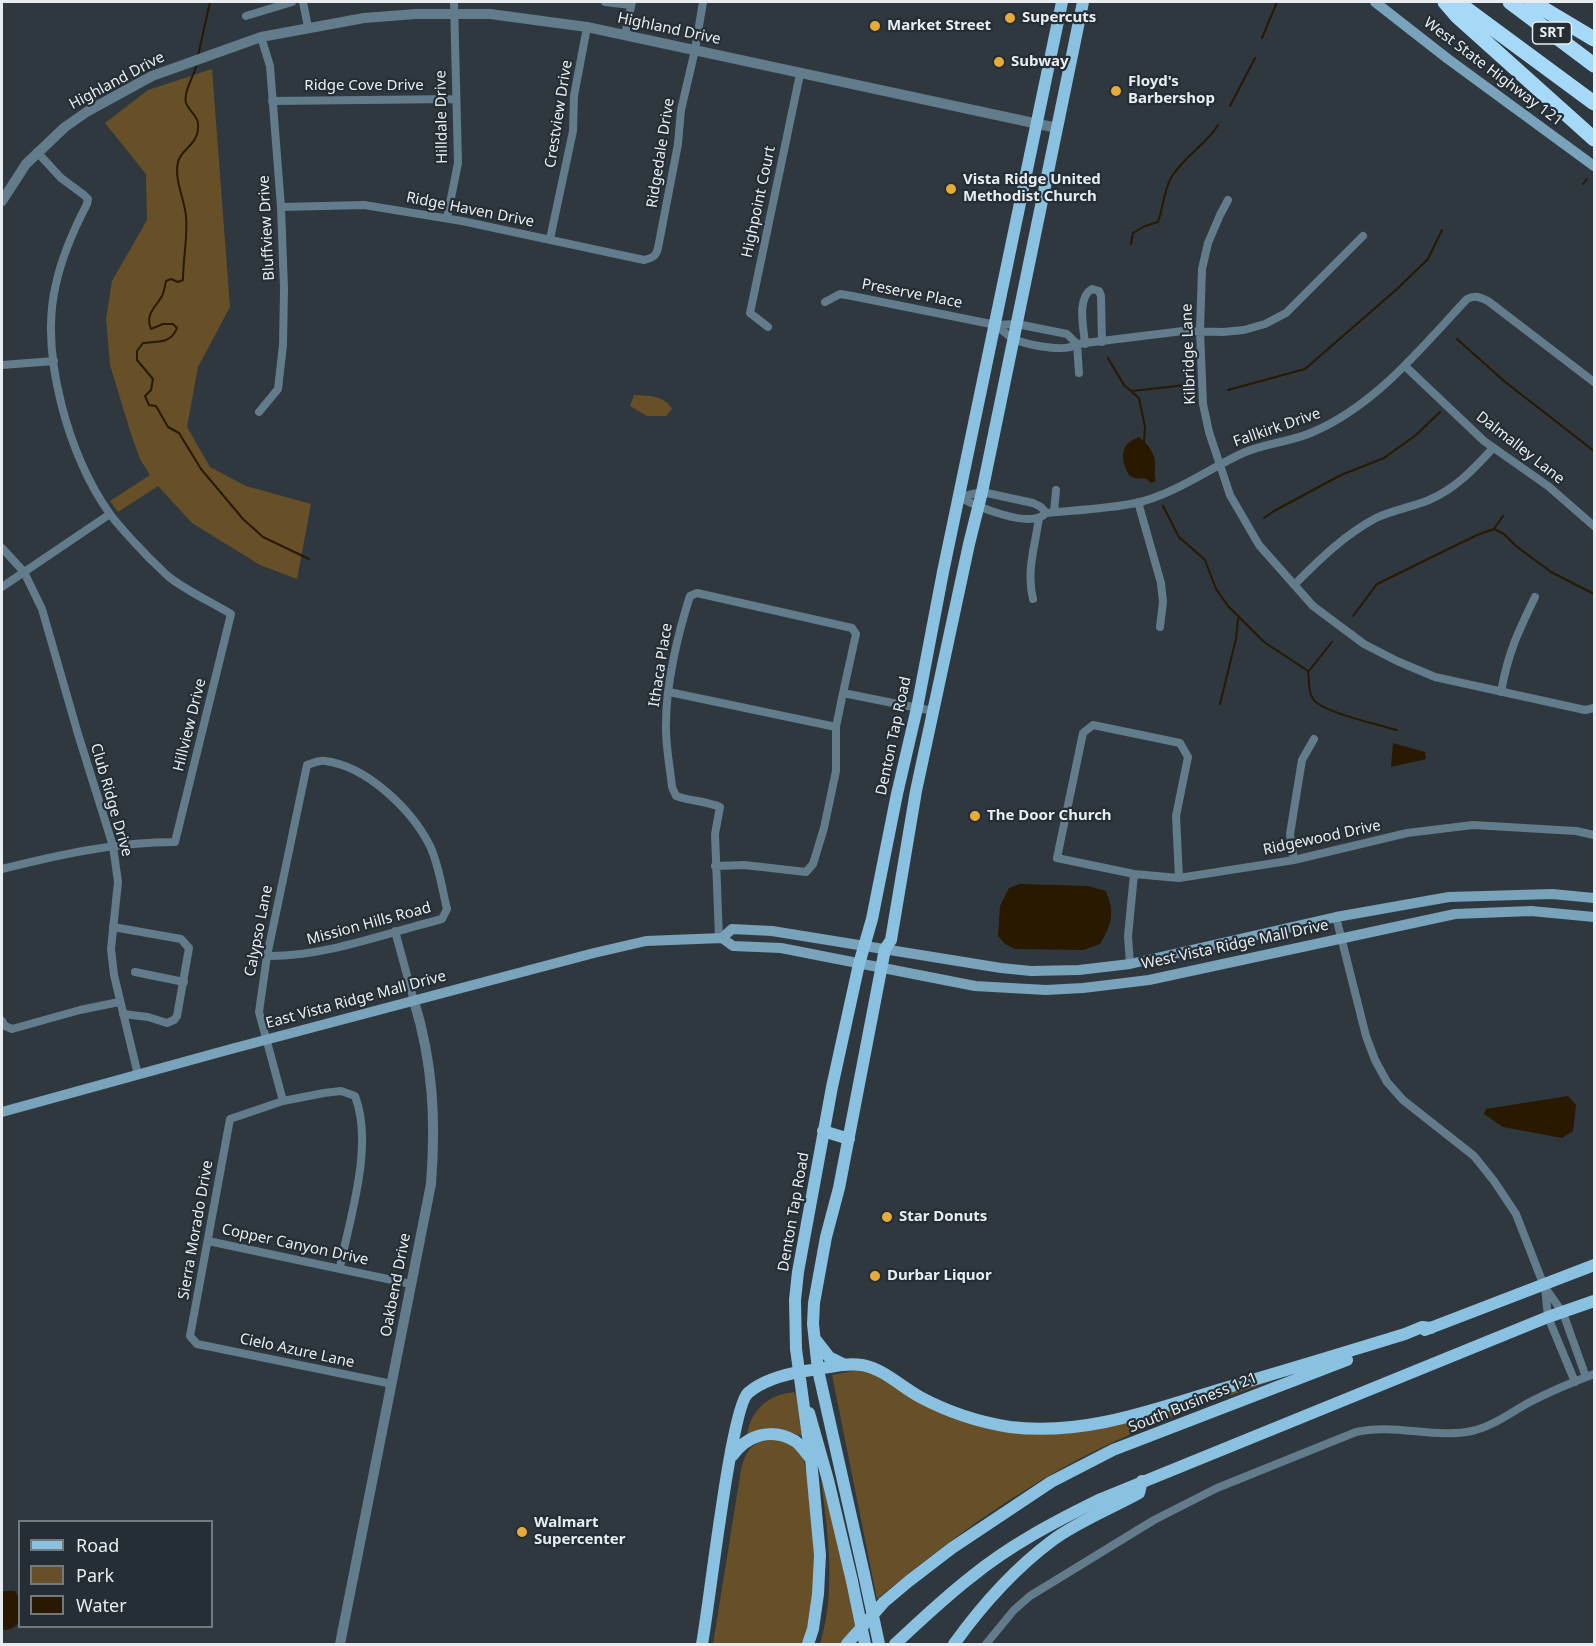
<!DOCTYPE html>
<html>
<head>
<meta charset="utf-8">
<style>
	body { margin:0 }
	#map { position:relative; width:1596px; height:1646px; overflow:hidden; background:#2e383e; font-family:"Noto Sans",sans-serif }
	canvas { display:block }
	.frame { position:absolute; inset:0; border:3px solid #e7edf1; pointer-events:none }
	.legend { position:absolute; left:18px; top:1520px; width:195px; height:108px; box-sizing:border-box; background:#242e34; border:2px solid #727a80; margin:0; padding:8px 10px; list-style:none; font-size:18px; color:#e7edf1 }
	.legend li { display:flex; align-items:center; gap:12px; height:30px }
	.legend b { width:30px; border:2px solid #727a80 }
</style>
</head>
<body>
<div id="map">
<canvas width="1596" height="1646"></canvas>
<div class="frame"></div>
<ul class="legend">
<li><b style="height:8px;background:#8ac0e0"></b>Road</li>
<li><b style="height:16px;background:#675028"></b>Park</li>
<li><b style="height:16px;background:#281900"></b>Water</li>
</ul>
</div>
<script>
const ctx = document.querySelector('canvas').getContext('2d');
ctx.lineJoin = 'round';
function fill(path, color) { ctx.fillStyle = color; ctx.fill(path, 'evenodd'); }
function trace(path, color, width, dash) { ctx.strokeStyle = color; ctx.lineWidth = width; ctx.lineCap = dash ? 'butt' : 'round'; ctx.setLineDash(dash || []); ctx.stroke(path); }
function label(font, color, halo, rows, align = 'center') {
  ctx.font = font + ' "Noto Sans",sans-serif'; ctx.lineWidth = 4.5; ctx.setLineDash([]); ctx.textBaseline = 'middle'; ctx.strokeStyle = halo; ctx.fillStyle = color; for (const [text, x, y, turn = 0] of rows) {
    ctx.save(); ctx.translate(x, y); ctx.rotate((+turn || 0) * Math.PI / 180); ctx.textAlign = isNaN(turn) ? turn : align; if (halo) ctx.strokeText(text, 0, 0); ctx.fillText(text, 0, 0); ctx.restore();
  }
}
fill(new Path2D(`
	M212,69L230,307L198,367L187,427L210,467L246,486L311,504L297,579L260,565L192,523L158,486L118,512L110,501L150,475L140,459L131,434L110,365L106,319L112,281L147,220L146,174L105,123L148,90Z
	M634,395C649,396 664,395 672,409L666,416H647L630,406Z
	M858,1370L870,1372L912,1396L1033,1431L1275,1380C1206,1403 1131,1430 1068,1465C1000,1502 937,1550 877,1599L832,1375Z
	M794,1392L796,1395L802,1436L777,1428H767L747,1434C752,1409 768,1395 794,1392Z
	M776,1439L790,1443L803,1457L807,1477L815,1554L814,1599L805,1644H713L741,1470C747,1447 752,1442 776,1439Z
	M819,1463L857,1623L841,1644H820C838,1585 826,1523 819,1463Z`), '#675028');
fill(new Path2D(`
	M1139,437C1148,444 1156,454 1155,466C1155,472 1154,475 1156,481L1151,483L1147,479C1142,478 1136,479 1132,477C1128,475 1128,473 1126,469C1120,453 1123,443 1139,437Z
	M1393,743L1425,752L1426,759L1391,767Z
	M1020,884L1088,886L1106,891C1115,914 1112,923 1100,944L1083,950L1015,949L1005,944L998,936L1000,906L1009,888Z
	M1568,1096L1576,1105L1573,1131L1562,1138L1503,1127L1484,1114L1486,1109Z
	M2,1591H15C24,1605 25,1631 2,1630Z`), '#281900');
trace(new Path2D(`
	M1262,38L1277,2
	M198,56L210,2
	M197,64C194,75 183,93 186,103C189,111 197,115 198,123C200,145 181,148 178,162C174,180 184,197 186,216C188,237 183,258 183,280L178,282L171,279L166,281C165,286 164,292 162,296C155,308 145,314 151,329L163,324H173L177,328C171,344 158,341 143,343L137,351V360L153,379L151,390L145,396L149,405L156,406L168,427L179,433L201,469L243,519L263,537L309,559
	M1230,106L1255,58
	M1583,184L1587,179
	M1131,244L1133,233L1145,226L1158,222C1163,208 1164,190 1171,178C1183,157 1207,144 1218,125
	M1457,339L1504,381L1594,451
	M1108,358L1124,385L1139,398L1145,427L1144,441
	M1228,390L1305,369L1397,289L1428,259L1442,230
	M1132,391L1186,385
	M1163,506L1179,537L1205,560L1216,589L1228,606L1264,642L1308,671C1310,681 1307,690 1313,699C1321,712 1380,725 1397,730
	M1264,518L1274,511L1341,475L1384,458L1416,435L1440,412
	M1494,529L1504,534L1516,546L1551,572L1594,594
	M1353,616L1377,584L1477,535L1494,529L1503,516
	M1308,672L1332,642
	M1220,704L1236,639L1238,619`), '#281900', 2);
trace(new Path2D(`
	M303,2L308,27
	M605,2L631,5
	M246,16L292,2
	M625,35L632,2
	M272,101L456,99
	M1228,200L1220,215L1208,243L1202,269L1200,331L1203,404L1209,432L1230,495L1259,545L1313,606L1364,644L1397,661L1435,677L1585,710L1594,708
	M281,207L364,205L462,221L644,260C653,258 656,256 658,248L678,144L681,110L695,50L703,2
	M447,218L458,163L454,2
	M550,239L573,131L574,96L587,27
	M825,302L840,294L852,296L996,325L1017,324L1067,334L1077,344L1079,373
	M996,325C1002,330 1009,337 1016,340C1029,345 1067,353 1077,344L1183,331L1223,332L1244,330L1265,324L1286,313L1363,236
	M768,327L750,313L800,74
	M1085,344C1084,329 1076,298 1092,289L1099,291L1101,296L1102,342
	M2,365L54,361
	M1405,366L1484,441L1548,486L1594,526
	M259,412L278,389L283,345L284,289L281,207L270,66L261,37
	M959,497C976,506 1031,530 1046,513C1076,510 1107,509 1136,503C1175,494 1208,469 1243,453C1265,443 1291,442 1313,432C1376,405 1421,348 1467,299C1475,295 1480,297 1488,301L1594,382
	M959,497L982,492L1033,503L1041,507L1046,513
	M1138,502L1161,583L1163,602L1160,627
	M1054,512L1056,490
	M2,548L24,572L42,609L78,734L113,846L118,882L111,949L114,975L138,1075
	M1294,585C1319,560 1344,535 1376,518C1393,510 1412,507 1429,500C1455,489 1474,469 1493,448
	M2,587L110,514
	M1033,599C1026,572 1035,546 1039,518
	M669,692L836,727
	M1501,692C1508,653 1518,632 1535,597
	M1294,860L1290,834L1302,760L1314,739
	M715,866L744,865L806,872L813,864L824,828L836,771V727L843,693L933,711
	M2,869C58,855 116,842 175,842L231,614C211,602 187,591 169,577C162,571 156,564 149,558C136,544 121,529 110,514C69,458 39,353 56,284C62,256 74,229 87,204L88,199L84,195L61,178L37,152
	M1179,878L1176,816L1188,757L1180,743L1093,725L1083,733L1057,858L1134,874L1179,878L1294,860L1407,833L1473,825L1576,831L1594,835
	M1336,917L1366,1036L1375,1060L1387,1082L1403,1100L1474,1156L1494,1181L1516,1214L1544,1286L1563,1313L1586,1377
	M113,927L181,939L189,948L177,1016L174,1020L167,1023L148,1017L123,1014
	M395,931L414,1001
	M719,938L715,834L720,807C706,801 690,801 676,796L672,787C670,766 665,744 666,723C666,684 678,633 690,596L697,593L852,628L856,634L843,693
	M267,956C325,957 386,933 442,919L447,909C442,889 439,865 430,846C412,810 367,766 325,761C320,760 313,763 307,765L267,956L259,1012L283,1101
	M1130,964L1128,936L1134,874
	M135,972L184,982
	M2,1021L5,1026L12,1029L80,1010L119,1002
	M208,1241L411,1284
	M340,1267C350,1217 374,1145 355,1096L341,1091L324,1093L283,1101L230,1119L190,1336L197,1344L392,1384
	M1545,1287L1548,1317L1575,1382
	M986,1644L1014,1610L1030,1596L1154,1520L1217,1488L1356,1432C1394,1423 1434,1439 1472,1431C1494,1426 1511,1412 1530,1402C1551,1391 1573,1382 1594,1374`), '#627c8b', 8);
trace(new Path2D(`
	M2,201L26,164L65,127L88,111L152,76L261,37L364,18L416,14H490L587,27L1057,128
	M340,1644L431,1184C436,1120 433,1063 414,1001`), '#627c8b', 10);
trace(new Path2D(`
	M1375,2L1448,59L1594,166
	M722,938L732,929L772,931L1001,968L1031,971L1079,970L1130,964L1336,917L1449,897L1552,894L1594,898
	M2,1112L231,1049L594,953L646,941L722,938L733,946L781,948L975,986L1046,990L1083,988L1149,980L1455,914L1531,911L1594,917`), '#79a2bb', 10);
trace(new Path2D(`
	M823,1131L849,1139
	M1425,1330L1594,1265
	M815,1339L829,1357L845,1365
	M809,1413L828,1480L852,1581
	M732,1456C747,1435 772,1427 795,1441C801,1445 806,1453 811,1459
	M864,1574L818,1370L813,1324L814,1303L826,1237L839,1188L885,949L891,940L916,791L969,544L982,492L1083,2
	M702,1644C709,1608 731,1407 748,1393C763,1380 786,1374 805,1371C824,1369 843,1362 862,1365C884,1369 900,1386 920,1397C948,1412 978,1422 1010,1427C1082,1436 1150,1411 1218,1390C1281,1372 1343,1353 1405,1334L1422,1327L1431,1328
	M808,1644L813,1629L818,1594L820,1555L811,1459L796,1349L795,1300L798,1272L832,1087L859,964L872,919L897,794L917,708L943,572L1062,2
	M847,1644L884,1602L909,1581L952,1548L1051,1482L1113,1450L1347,1360
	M895,1644C920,1621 944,1598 971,1577C1010,1545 1056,1521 1101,1499L1548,1317L1594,1301
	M954,1644C982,1605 1014,1569 1053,1540C1077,1522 1112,1508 1139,1493L1142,1481`), '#8ac0e0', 12);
trace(new Path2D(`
	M1445,2L1458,17L1594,139
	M1457,2L1594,103
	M1510,2L1594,65
	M1532,2L1594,39`), '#a6d9f8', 15);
trace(new Path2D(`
	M864,1574L879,1644
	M852,1581L865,1644`), '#8ac0e0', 12);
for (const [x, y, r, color] of [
	[1010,18,6,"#e7ac37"],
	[875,26,6,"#e7ac37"],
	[999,62,6,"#e7ac37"],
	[1116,91,6,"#e7ac37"],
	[951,189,6,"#e7ac37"],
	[975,816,6,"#e7ac37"],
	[887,1217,6,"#e7ac37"],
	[875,1276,6,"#e7ac37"],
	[522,1532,6,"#e7ac37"]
]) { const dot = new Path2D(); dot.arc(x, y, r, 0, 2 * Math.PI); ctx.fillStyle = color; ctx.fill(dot); trace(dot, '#242e34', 2); }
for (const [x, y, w] of [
	[1552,33,39]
]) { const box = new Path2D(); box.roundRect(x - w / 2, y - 11, w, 22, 4.5); ctx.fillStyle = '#242e34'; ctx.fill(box); trace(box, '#e7edf1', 1.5); }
label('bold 14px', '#e7edf1', null, [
	["SRT",1552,33]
]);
label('bold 15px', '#e7edf1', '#242e34', [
	["Supercuts",1022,18],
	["Market Street",887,26],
	["Subway",1011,62],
	["Floyd's",1128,82],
	["Barbershop",1128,99],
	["Vista Ridge United",963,180],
	["Methodist Church",963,197],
	["The Door Church",987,816],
	["Star Donuts",899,1217],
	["Durbar Liquor",887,1276],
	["Walmart",534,1523],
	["Supercenter",534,1540]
], 'left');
label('15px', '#e7edf1', '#242e34', [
	["Highland Drive",669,29,12],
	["West State Highway 121",1493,72,37],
	["Highland Drive",117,81,-28],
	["Ridge Cove Drive",364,86],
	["Crestview Drive",559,114,-81],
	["Hilldale Drive",442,117,-91],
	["Ridgedale Drive",661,153,-81],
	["Highpoint Court",759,202,-78],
	["Ridge Haven Drive",470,210,11],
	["Bluffview Drive",267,228,-93],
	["Preserve Place",912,294,11],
	["Kilbridge Lane",1189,354,-92],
	["Fallkirk Drive",1277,428,-19],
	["Dalmalley Lane",1520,448,38],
	["Ithaca Place",661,665,-81],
	["Hillview Drive",190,725,-76],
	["Denton Tap Road",894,736,-78],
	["Club Ridge Drive",111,800,74],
	["Ridgewood Drive",1322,838,-12],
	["Mission Hills Road",369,924,-15],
	["Calypso Lane",259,931,-79],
	["West Vista Ridge Mall Drive",1235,945,-12],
	["East Vista Ridge Mall Drive",356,1000,-15],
	["Denton Tap Road",794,1212,-80],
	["Sierra Morado Drive",196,1230,-80],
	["Copper Canyon Drive",295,1245,12],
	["Oakbend Drive",396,1285,-79],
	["Cielo Azure Lane",297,1351,12],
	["South Business 121",1193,1403,-22]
]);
</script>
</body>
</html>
